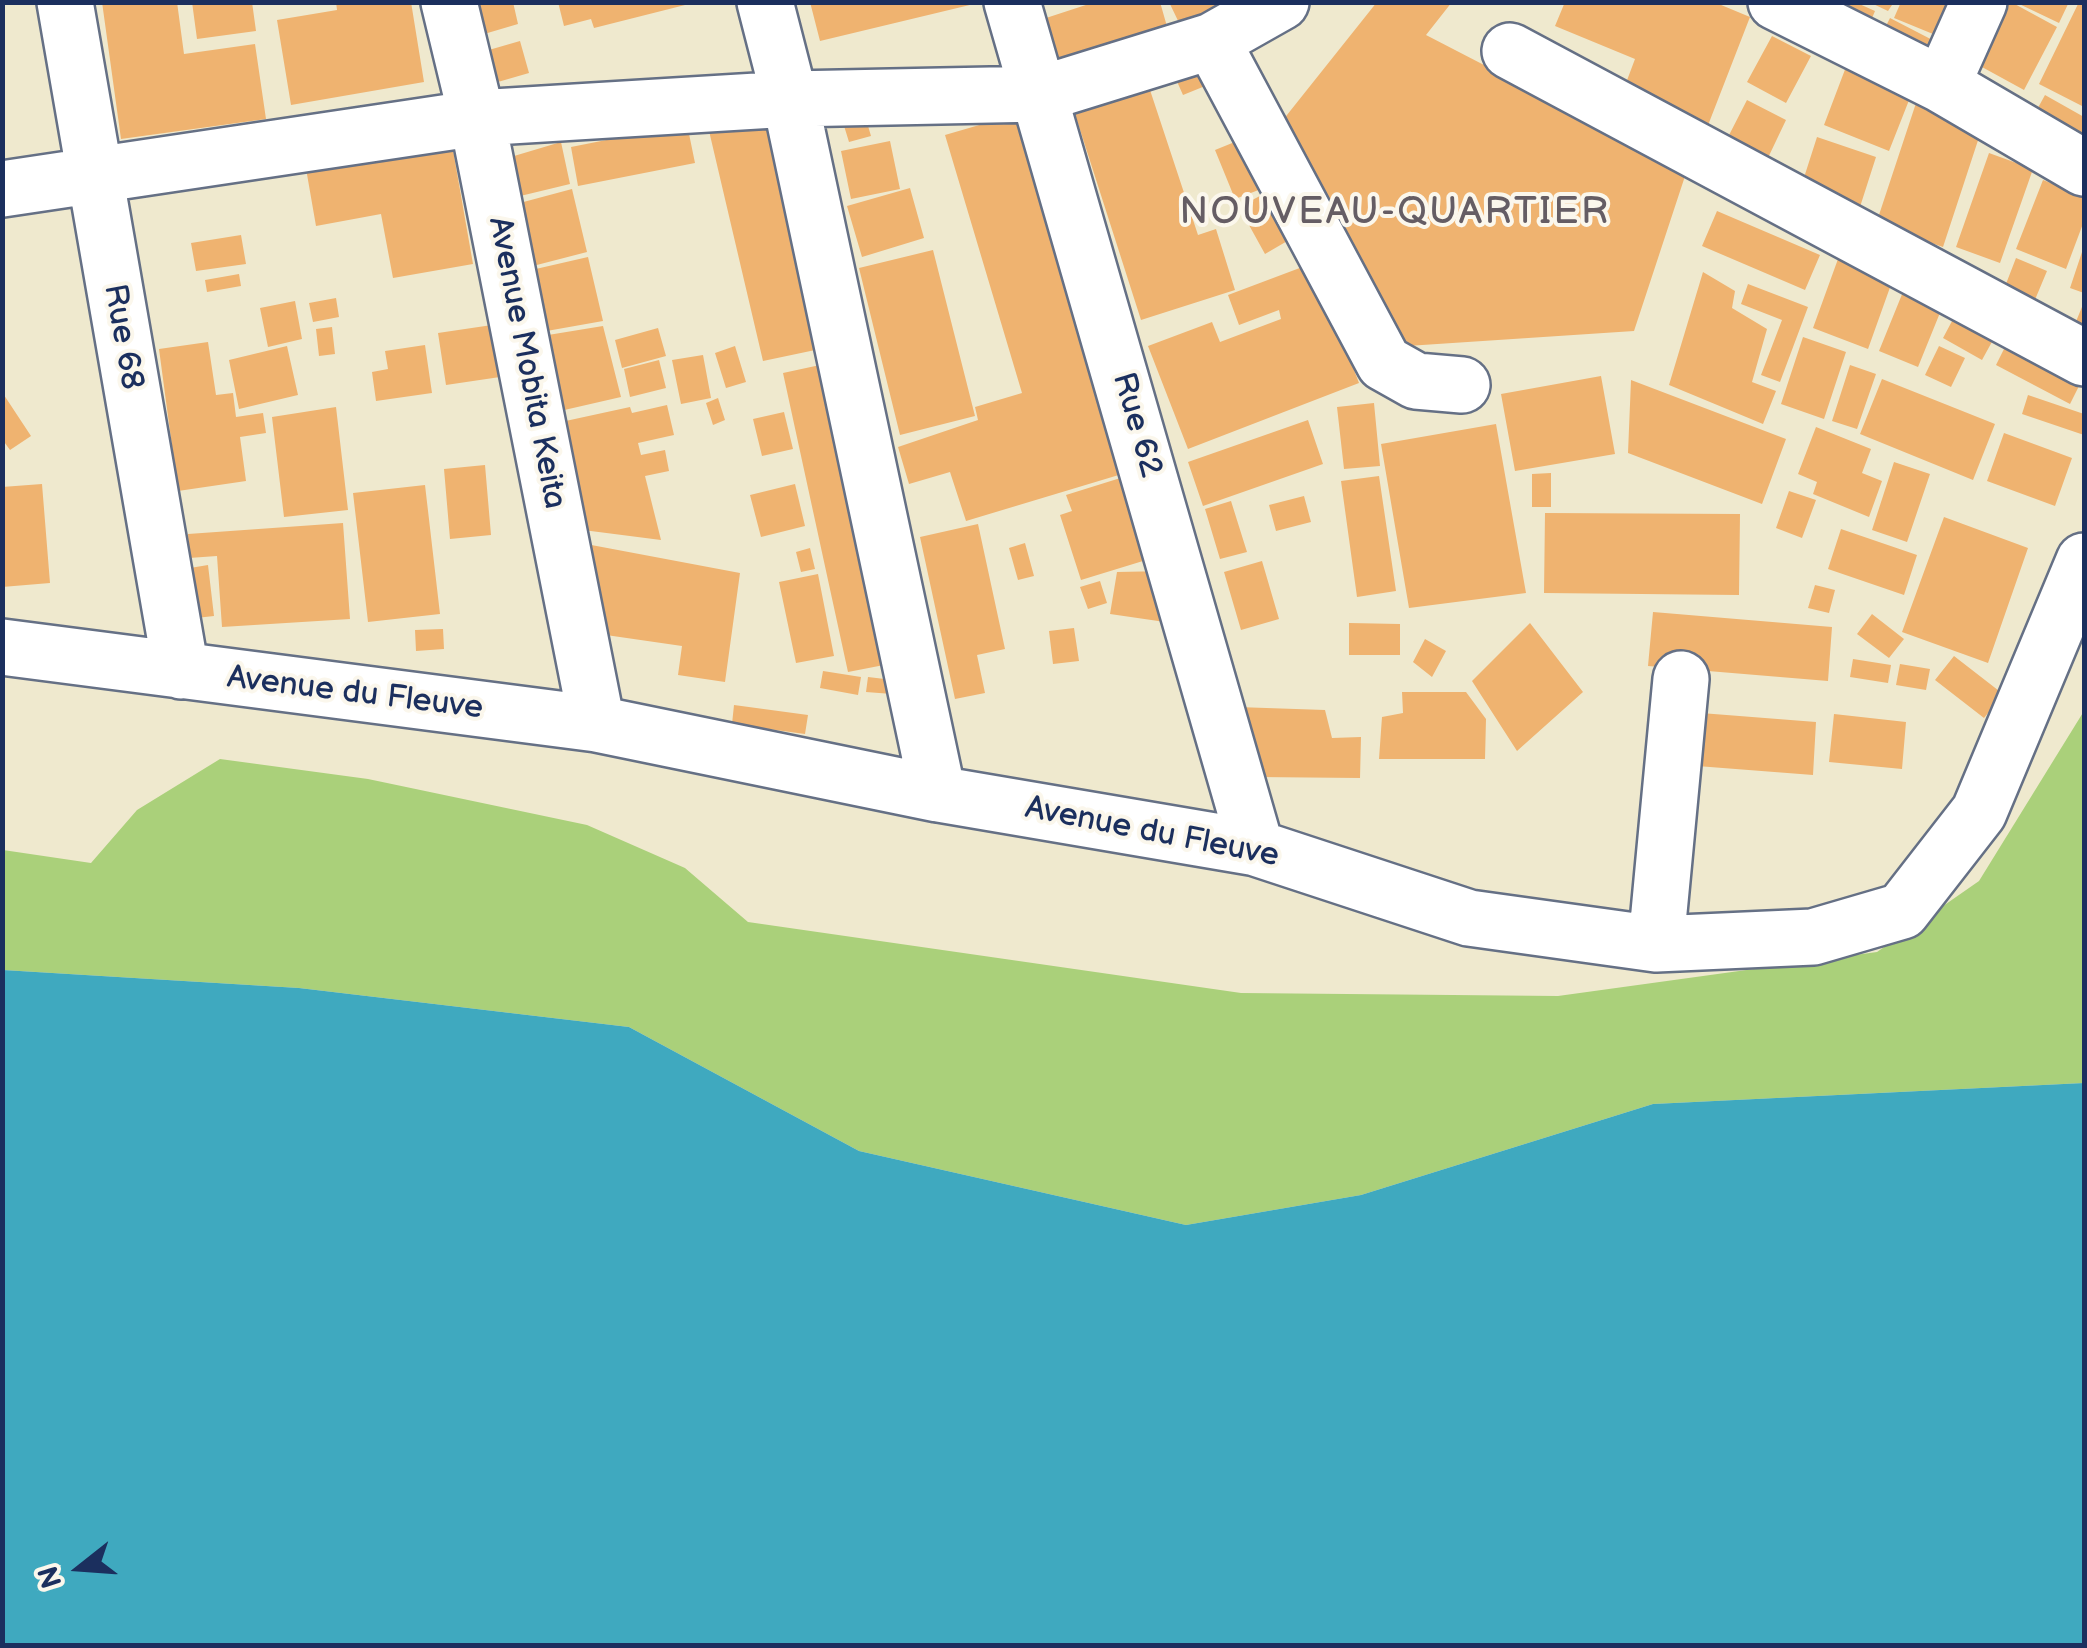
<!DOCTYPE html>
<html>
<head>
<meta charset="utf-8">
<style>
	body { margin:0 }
	#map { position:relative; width:2087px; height:1648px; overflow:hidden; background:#efe9ce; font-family:"Balsamiq Sans",sans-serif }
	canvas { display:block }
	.frame { position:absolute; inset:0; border:5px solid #1b2f5e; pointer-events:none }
	.north { position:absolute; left:30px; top:1518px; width:100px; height:100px; -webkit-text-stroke:8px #fbf7ec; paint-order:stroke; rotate:253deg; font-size:28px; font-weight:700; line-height:40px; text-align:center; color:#1b2f5e }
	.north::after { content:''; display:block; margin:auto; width:35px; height:45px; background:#1b2f5e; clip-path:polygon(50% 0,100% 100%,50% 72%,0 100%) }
</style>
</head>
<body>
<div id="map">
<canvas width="2087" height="1648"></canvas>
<div class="frame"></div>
<div class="north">N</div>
</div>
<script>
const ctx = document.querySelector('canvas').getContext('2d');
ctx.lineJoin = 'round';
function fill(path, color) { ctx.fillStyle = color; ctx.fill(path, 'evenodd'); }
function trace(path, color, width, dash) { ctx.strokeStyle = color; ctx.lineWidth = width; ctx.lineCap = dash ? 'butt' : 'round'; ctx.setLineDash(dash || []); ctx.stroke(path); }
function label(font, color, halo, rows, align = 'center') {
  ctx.font = font + ' "Balsamiq Sans",sans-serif'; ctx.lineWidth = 8; ctx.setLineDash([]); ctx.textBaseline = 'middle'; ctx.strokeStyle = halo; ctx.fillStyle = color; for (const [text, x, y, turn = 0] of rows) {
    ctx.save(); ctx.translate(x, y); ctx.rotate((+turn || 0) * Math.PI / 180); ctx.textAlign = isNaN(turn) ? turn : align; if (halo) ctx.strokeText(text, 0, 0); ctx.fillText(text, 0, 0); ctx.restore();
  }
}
fill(new Path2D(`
	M2084,711V1083L1653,1104L1361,1195L1186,1225L859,1151L629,1027L299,988L3,970V850L91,863L137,810L220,759L368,779L587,825L685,868L748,922L1241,993L1558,996L1877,952L1979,881Z`), '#aad07a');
fill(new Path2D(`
	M3,970L299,988L629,1027L859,1151L1186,1225L1361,1195L1653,1104L2084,1083V1645H3Z`), '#3fa9bf');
fill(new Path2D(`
	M102,2H177L184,54L255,44L266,119L121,139Z
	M192,2H252L256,31L197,39Z
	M336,2H411L424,82L291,105L277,20L337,10Z
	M464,2H513L518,24L474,37Z
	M558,2H689V4L594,28L591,19L564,26Z
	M810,2H973L974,4L820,41Z
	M1095,2H1160L1172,44L1061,78L1043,19Z
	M1169,2H1224L1182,29Z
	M1377,2H1452L1426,35L1687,170L1634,331L1392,347L1275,130Z
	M1565,2H1714L1750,17L1705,133L1620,99L1635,59L1555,26Z
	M1846,2H1855L1875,11L1865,35L1837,23Z
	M1869,2H1894L1888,11Z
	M1901,2H1947L1933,34L1894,18Z
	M2001,2H2011L2057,27L2024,90L1971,61Z
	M2015,2H2069L2059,23Z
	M2079,2H2084V107L2039,84Z
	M1890,18L1946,47L1934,71L1878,42Z
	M1772,36L1811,56L1786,103L1747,82Z
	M520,41L529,73L484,86L475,54Z
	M1204,55L1215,82L1183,95L1171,68Z
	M1849,59L1915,85L1889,151L1824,125Z
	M1150,90L1198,235L1216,229L1235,290L1141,320L1075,114Z
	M1919,94L1986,116L1943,247L1876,224Z
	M2045,95L2084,117V156L2028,126Z
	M1747,100L1786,120L1766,162L1726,141Z
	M763,105L820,349L763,361L706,118Z
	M863,109L871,136L849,142L841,116Z
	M1024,112L1132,471L966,521L950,472L909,484L898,447L978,420L975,407L1022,393L945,135Z
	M687,124L695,163L578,186L571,147Z
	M450,133L473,264L393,278L381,214L316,226L304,157Z
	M1247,137L1269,186L1235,199L1215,150Z
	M1817,137L1876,157L1859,210L1800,190Z
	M890,141L900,189L851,199L841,151Z
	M561,142L570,184L512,198L504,159Z
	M1989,153L2033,169L2000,263L1956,247Z
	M2043,180L2084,196V221L2066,269L2016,249Z
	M910,188L924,238L862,257L847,206Z
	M1275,188L1301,233L1265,254L1239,207Z
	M572,189L587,252L529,267L516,204Z
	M1717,211L1820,255L1805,290L1702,246Z
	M241,235L246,264L196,271L191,243Z
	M2084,246V293L2070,288Z
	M933,250L975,416L900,435L859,268Z
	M588,257L603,321L541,332L527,271Z
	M2016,258L2047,271L2029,314L1999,302Z
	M1838,259L1893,279L1868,349L1813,328Z
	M1313,263L1359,383L1188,449L1148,346L1212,322L1220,342L1281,319L1279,310L1239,325L1228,295Z
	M1703,272L1735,291L1732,308L1767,329L1752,382L1776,391L1763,424L1669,385Z
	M239,274L241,286L207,292L205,280Z
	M1907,282L1946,298L1918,367L1879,351Z
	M1748,284L1808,307L1780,382L1761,375L1782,320L1741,304Z
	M336,298L339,317L313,322L309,303Z
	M295,301L302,339L268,347L260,308Z
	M2084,302V349L2068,341Z
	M1959,308L1999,329L1982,360L1943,338Z
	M492,325L500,377L446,385L438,333Z
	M603,326L621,397L560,411L542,336Z
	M332,327L335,354L319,356L316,329Z
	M658,328L666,356L622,368L615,340Z
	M2013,331L2084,376L2070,404L1996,365Z
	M1803,337L1846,352L1824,419L1781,404Z
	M208,342L216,395L233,393L236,417L263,413L266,433L240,437L246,481L178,491L159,349Z
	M425,345L432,393L376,401L372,372L388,369L385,351Z
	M287,346L298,395L239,409L229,360Z
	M735,346L746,382L726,388L715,353Z
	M1939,346L1965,358L1951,387L1925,375Z
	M703,355L711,398L681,404L672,360Z
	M659,360L666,388L630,397L624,369Z
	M820,365L884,665L848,672L783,373Z
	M1850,365L1876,374L1857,429L1832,421Z
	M1601,376L1615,454L1515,471L1501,394Z
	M1882,379L1995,424L1973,480L1860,434Z
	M1631,380L1786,439L1762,504L1628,453Z
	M2,392L31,436L10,450L2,439Z
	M2028,395L2084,414V435L2022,414Z
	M718,398L725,420L713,425L706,403Z
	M1374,403L1380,466L1344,469L1337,407Z
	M667,405L674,435L638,443L641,455L665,450L669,471L645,476L661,540L583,530L561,422L630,407L632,413Z
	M336,407L348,510L284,517L272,417Z
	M784,412L793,449L762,456L753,419Z
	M1308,420L1323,464L1203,506L1188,462Z
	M1496,424L1526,593L1409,608L1381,444Z
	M1816,427L1871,449L1862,473L1882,481L1869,517L1813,494L1817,482L1798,474Z
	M2004,433L2072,458L2055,506L1987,481Z
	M1894,462L1930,474L1907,542L1872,530Z
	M485,465L491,535L450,539L444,469Z
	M1551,473V507H1532V474Z
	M1130,475L1156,557L1081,580L1060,515L1072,511L1066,495Z
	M1379,476L1396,591L1357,597L1341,481Z
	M42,484L50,583L2,587V487Z
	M795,484L805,526L761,537L750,495Z
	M425,485L440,614L368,622L353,493Z
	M1789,491L1816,500L1802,538L1776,528Z
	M1304,496L1311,522L1276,531L1269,505Z
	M1231,501L1247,552L1220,559L1205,509Z
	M1545,513L1740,514L1739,595L1544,593Z
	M1944,517L2028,548L1988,663L1902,632Z
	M343,523L350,619L222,627L217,556L189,558L188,534Z
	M978,524L1005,649L977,655L985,693L955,699L920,537Z
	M1841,529L1917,555L1904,595L1828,569Z
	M1025,543L1034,576L1018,580L1009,548Z
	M586,544L740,573L725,682L678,675L682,646L606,635Z
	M810,548L815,569L801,572L796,552Z
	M1262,561L1279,619L1241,630L1224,572Z
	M208,565L214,616L196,618L190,568Z
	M1167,571L1172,623L1110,614L1117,572Z
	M818,574L834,656L796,663L779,582Z
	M1100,581L1107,603L1088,609L1080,587Z
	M1815,585L1835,590L1829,613L1808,608Z
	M1653,612L1832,627L1828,681L1648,666Z
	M1872,614L1904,639L1889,658L1857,634Z
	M1349,623L1400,624V655H1349Z
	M1530,623L1583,692L1517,751L1472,681Z
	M1074,628L1079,661L1053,664L1049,631Z
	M443,629L444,649L416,651L415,630Z
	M1425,639L1446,651L1432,677L1413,662Z
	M1954,656L2003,694L1984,718L1935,680Z
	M1853,659L1891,665L1888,683L1850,677Z
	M1900,664L1930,669L1926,690L1896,685Z
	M823,671L861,677L858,695L820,688Z
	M868,677L893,680L892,694L866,692Z
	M1402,692H1466L1486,719L1485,759H1379L1382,717L1403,713Z
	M734,705L808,715L805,734L732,724Z
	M1237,707L1325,710L1332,738L1361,737L1360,778L1256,777Z
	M1701,713L1816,722L1813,775L1697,766Z
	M1834,714L1906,722L1902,769L1829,762Z`), '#efb370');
const minor = new Path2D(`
	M65,2L181,671
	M449,2L477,118L597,724
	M765,2L790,99L938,794
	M1012,2L1256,848
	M1776,2L1942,85L2084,168
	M1212,41L1384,363L1416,381L1462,385
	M1510,51L2084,358
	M1942,85L1979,2
	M2,189L477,118L790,99L1041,94L1212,41L1281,2
	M2,647L597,724L938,794L1256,848L1469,918L1656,944L1813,937L1902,911L1979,812L2084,561
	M1656,944L1681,679`);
trace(minor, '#657085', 60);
trace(minor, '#fff', 55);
label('32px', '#1b2f5e', '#fbf7ec', [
	["Rue 68",122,337,80],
	["Avenue Mobita Keita",526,363,79],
	["Rue 62",1136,425,74],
	["Avenue du Fleuve",355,694,7],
	["Avenue du Fleuve",1152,833,11]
]);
ctx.letterSpacing = '2.5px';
label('38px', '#655d64', '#fbf7ec', [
	["NOUVEAU-QUARTIER",1395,213]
]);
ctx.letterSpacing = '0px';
</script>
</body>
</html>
